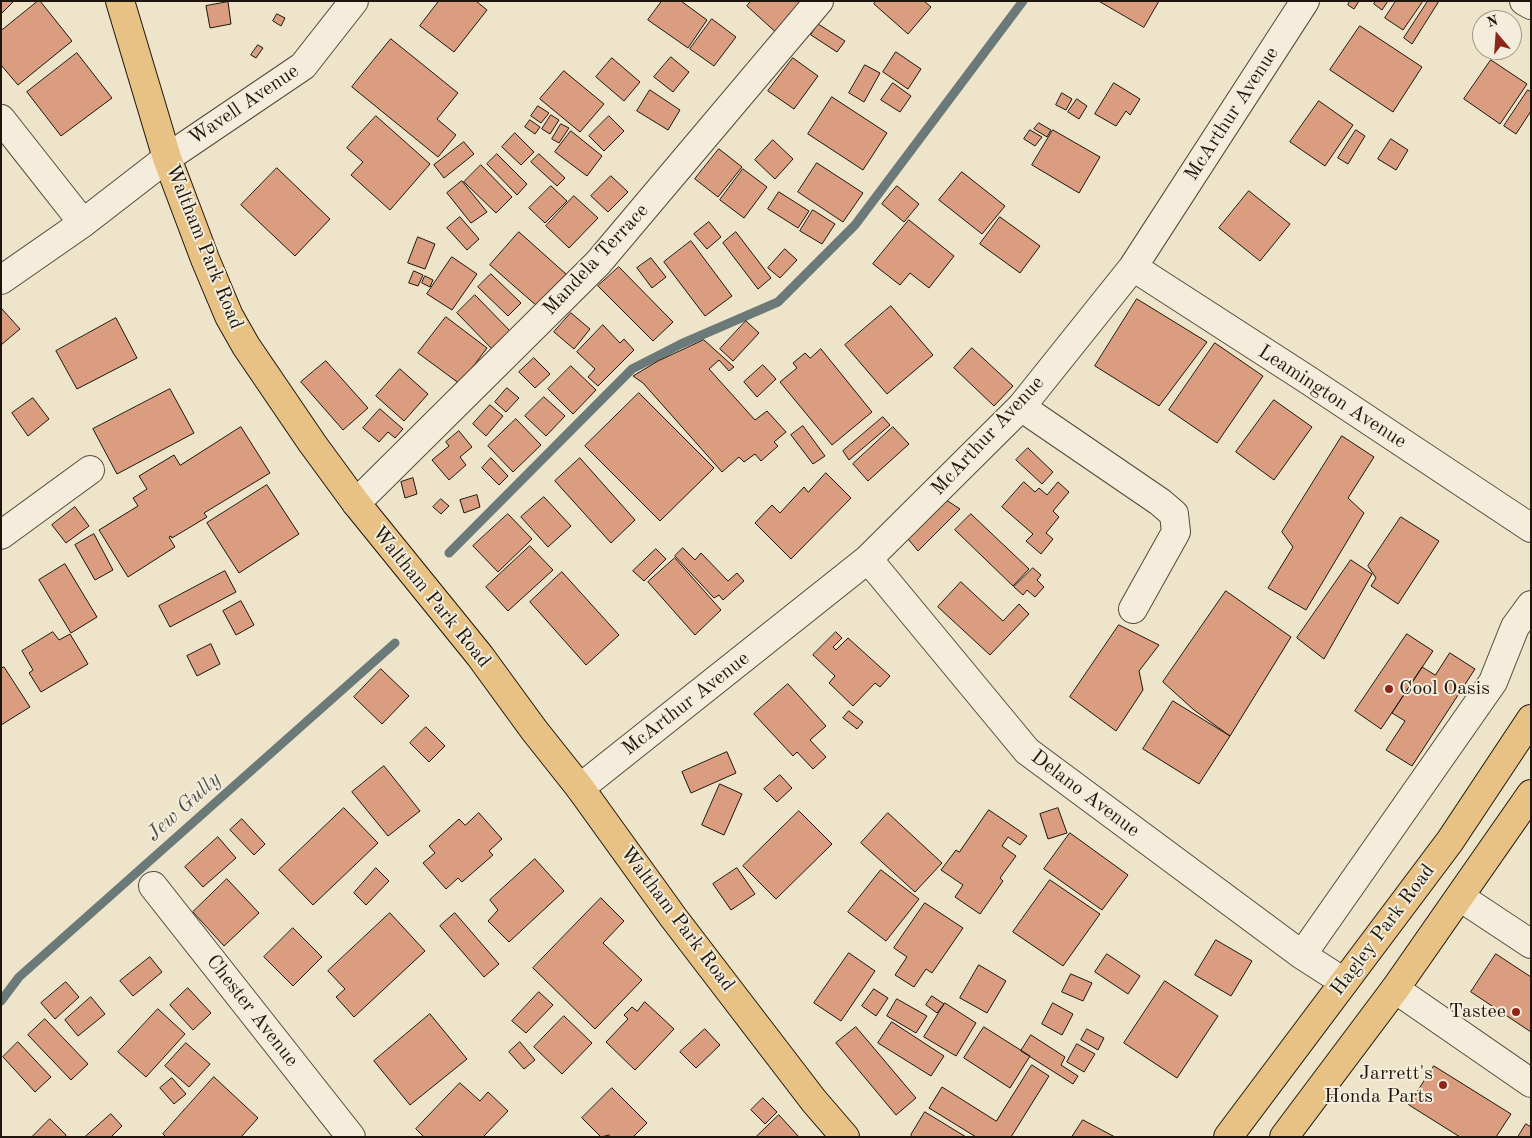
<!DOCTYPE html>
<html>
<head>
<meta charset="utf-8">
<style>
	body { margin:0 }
	#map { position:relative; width:1532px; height:1138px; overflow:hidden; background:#eee4c9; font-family:"Old Standard TT",serif }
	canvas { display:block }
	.frame { position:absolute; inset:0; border:2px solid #1e160c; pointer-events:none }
	.north { position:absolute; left:1472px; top:10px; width:50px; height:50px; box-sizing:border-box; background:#f4eddc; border:1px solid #9e9789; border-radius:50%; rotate:342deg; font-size:14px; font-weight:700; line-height:20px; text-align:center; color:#1e160c }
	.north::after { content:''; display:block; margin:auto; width:18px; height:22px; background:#8f2418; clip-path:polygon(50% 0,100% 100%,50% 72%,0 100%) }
</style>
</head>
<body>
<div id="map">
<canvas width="1532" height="1138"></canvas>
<div class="frame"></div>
<div class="north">N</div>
</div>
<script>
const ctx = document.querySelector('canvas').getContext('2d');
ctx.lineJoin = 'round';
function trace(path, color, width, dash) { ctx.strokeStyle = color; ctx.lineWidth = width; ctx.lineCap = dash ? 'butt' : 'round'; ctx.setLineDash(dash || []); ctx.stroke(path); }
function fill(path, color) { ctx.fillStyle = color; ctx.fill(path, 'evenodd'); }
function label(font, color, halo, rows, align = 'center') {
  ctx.font = font + ' "Old Standard TT",serif'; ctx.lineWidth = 4; ctx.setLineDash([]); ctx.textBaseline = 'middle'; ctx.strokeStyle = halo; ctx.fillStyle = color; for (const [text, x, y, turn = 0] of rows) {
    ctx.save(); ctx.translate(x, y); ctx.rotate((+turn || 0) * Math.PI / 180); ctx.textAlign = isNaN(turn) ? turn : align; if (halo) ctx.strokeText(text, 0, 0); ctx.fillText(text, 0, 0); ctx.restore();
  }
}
trace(new Path2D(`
	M449,553L632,369L681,344L778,302L855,225L1023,1
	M1,1001L19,977L395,643`), '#6c7979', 9);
const building = new Path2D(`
	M1,1H14L1,14Z
	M38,1H40L72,41L18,85L1,65V31Z
	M439,1H476L487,10L454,52L420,26Z
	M662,1H681L707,20L688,48L648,20Z
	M751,1H811L780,36L747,6Z
	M876,1H924L931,7L908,34L874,4Z
	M1099,1H1159L1144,27Z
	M1350,1H1359L1354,9L1348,5Z
	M1376,1H1388L1382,10L1374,4Z
	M1396,1H1423L1403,30L1385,18Z
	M1428,1H1439L1412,44L1404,38Z
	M228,2L231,24L210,28L206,6Z
	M277,14L285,18L281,26L273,21Z
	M712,19L736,37L714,66L690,49Z
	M818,24L845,41L837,52L811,35Z
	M1360,26L1422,67L1393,112L1330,70Z
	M391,39L458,93L437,119L456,135L438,157L352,87Z
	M258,45L263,48L256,58L251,55Z
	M896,52L921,69L908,89L883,72Z
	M77,53L112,98L61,136L27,92Z
	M671,57L689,72L673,92L654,77Z
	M612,58L640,82L624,101L596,77Z
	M793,58L818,76L794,109L768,91Z
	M1491,60L1527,84L1500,124L1464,99Z
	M865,65L880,73L864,102L849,93Z
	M564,71L604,104L580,132L540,99Z
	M893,83L911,96L900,112L881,100Z
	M1114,83L1140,99L1130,115L1126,111L1116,126L1095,114Z
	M650,90L680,110L668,130L637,111Z
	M1528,90L1531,92V111L1516,134L1504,126Z
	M1062,93L1072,99L1066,110L1056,105Z
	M832,97L887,133L863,170L808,134Z
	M1077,99L1087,106L1079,119L1068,112Z
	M1319,101L1353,125L1325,166L1290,142Z
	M538,106L549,113L541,123L531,116Z
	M551,115L559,120L550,134L542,129Z
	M376,116L430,164L390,210L351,175L363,162L347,148Z
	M609,116L624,131L604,151L589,136Z
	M530,120L540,127L535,134L525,127Z
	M1039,123L1051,130L1047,137L1034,129Z
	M561,124L569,128L559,143L552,139Z
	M1030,130L1042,137L1035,146L1024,139Z
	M1053,130L1100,157L1079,193L1032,165Z
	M1356,130L1365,136L1348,164L1338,158Z
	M571,131L602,156L587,176L555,152Z
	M515,133L534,152L521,165L502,147Z
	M1391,139L1408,150L1396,170L1378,159Z
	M773,140L793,159L775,179L755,160Z
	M464,142L474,154L444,178L434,165Z
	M719,149L742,167L718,197L695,179Z
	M497,154L527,184L517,195L487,164Z
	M539,154L565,178L557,186L531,162Z
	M817,163L863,193L843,222L798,192Z
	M481,165L512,197L496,213L464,182Z
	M277,168L330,219L295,256L241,205Z
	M743,169L767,187L744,218L720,200Z
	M962,172L1005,206L982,234L939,200Z
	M611,176L628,192L608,212L591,196Z
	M462,181L487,212L471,223L447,193Z
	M551,186L567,201L545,223L529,208Z
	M897,186L919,204L904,222L882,204Z
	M1249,191L1290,224L1260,261L1219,228Z
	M779,192L809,211L798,228L768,209Z
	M574,196L598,218L569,248L546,226Z
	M813,210L835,224L822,244L800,231Z
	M460,217L479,239L467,250L447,228Z
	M1000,217L1040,246L1020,273L980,244Z
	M909,220L954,256L929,288L910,273L900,285L873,264Z
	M709,222L721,237L707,249L694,234Z
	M519,232L566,274L537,306L490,265Z
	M736,232L771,278L758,289L723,243Z
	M418,237L435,244L425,269L408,263Z
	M691,241L732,296L705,316L664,262Z
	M785,249L797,260L780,278L768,268Z
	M452,257L477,274L452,310L427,294Z
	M651,258L666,277L652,288L637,268Z
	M619,267L673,322L653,341L598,286Z
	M414,271L423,275L418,286L409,283Z
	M491,274L521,303L508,316L478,287Z
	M425,276L433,280L430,287L422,283Z
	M475,295L513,334L495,352L457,313Z
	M1137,299L1207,342L1159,406L1095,366Z
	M891,306L933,355L887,394L845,345Z
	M1,308L20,329L1,345Z
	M571,313L590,329L574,349L554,332Z
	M446,317L487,348L460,384L418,353Z
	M116,318L137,358L77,389L56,351Z
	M746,321L759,333L733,361L720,349Z
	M603,325L620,343L624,339L634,350L598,386L588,377L595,369L577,352Z
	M704,340L734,367L729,371L719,360L709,369L755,420L767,411L786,432L774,442L778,446L761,461L755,454L744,462L739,457L722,472L643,383L633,376L658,361Z
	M1215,343L1263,376L1217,443L1169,410Z
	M972,348L1013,386L994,406L954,368Z
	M821,349L872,412L832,445L780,382L797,368L793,363L805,353L810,358Z
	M534,358L550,374L535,388L519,372Z
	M326,361L368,408L343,430L301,382Z
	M763,365L776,379L757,397L744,382Z
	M571,366L596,390L573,414L548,389Z
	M400,369L428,394L404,421L376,396Z
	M507,388L519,398L506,412L495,402Z
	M170,389L194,433L117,474L93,429Z
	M639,393L714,468L660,521L585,446Z
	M544,397L565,416L546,436L525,416Z
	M33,398L49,419L28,436L12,413Z
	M1274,400L1312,427L1274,480L1236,452Z
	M490,405L503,416L486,436L473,424Z
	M380,409L403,429L395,438L388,432L379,442L363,428Z
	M883,417L890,425L849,460L843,451Z
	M516,419L541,445L513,472L488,446Z
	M803,426L825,456L813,464L791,435Z
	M241,427L270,473L204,513L207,517L172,538L171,536L169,537L175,547L128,577L99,530L138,506L133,498L147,489L139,476L174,455L180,465Z
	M893,427L909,444L868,481L853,464Z
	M459,431L472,447L460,457L466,465L449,480L432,460L449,446L446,442Z
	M1342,436L1374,457L1348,498L1364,513L1306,610L1268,588L1293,547L1282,532Z
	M1028,448L1053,472L1042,484L1016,460Z
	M491,458L508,476L499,485L482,468Z
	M580,458L635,520L611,543L555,481Z
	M826,473L851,498L791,559L755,523L772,505L780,513L804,487L808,492Z
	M413,478L417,494L405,498L401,482Z
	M1024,482L1035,492L1039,488L1047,495L1058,482L1069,492L1053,511L1059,517L1046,533L1053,539L1041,554L1026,541L1033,534L1002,507Z
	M267,485L299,534L239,573L207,523Z
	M477,495L480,507L464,513L460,500Z
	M940,496L960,509L918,551L904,534Z
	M544,497L571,526L548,547L521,517Z
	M441,499L449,506L441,514L433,507Z
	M75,507L89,526L66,543L52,525Z
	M508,514L532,539L498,572L473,546Z
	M971,514L1029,569L1013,586L955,530Z
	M1401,517L1439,541L1398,604L1371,586L1376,578L1368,566Z
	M94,534L113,570L95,580L75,545Z
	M530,546L553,570L508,611L486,587Z
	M683,548L695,560L701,553L728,581L737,573L744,581L723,600L719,595L714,598L675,556Z
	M656,549L666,559L644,581L633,571Z
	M675,558L721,610L695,635L648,582Z
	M1351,560L1372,574L1324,659L1297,638Z
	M65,564L97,617L71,633L39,580Z
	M1033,568L1041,575L1037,580L1044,587L1035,597L1027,590L1023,595L1014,587Z
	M225,571L236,592L170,627L159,606Z
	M562,572L619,635L586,665L530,602Z
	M961,582L1003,621L1019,604L1029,614L990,655L938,607Z
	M1226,591L1291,637L1230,736L1194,710L1163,682Z
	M241,601L254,625L236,635L223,611Z
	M1119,625L1159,645L1139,671L1143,690L1116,731L1070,697Z
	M53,632L59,640L70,634L88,664L41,692L29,673L33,670L22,651Z
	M836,632L842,638L833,647L836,650L848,638L890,676L880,687L875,683L853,706L829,683L835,676L813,655Z
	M1407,634L1433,651L1381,729L1355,711Z
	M211,644L220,664L197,676L187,656Z
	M1450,653L1475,669L1412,766L1386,750L1405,721L1392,713L1422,667L1435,675Z
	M4,667L30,707L1,725V669Z
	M381,669L409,696L382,724L354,697Z
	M788,684L826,726L810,740L826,757L813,769L797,752L793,756L754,714Z
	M1173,701L1230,736L1199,784L1143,749Z
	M849,711L863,722L857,729L843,718Z
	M426,727L445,746L429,762L410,743Z
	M727,752L736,773L691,793L682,772Z
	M384,766L420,811L388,836L352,792Z
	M780,775L792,788L777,802L764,789Z
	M720,784L742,794L724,835L702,825Z
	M344,808L378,843L313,905L279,870Z
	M1058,808L1067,833L1048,839L1040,814Z
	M989,810L1027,836L1020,845L1008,837L1002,846L1016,856L1000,878L1003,881L980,914L955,897L963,885L941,870L956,850L959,852Z
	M799,811L832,844L776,899L743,866Z
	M479,813L502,839L489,851L493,855L462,882L458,878L446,889L423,863L435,853L429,846L459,819L465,825Z
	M888,813L942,863L915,892L861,843Z
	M242,819L265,844L254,855L230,830Z
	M1070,833L1128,875L1102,910L1044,869Z
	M218,837L236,858L203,887L185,867Z
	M535,859L564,891L509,942L488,921L498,910L490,900Z
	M376,868L389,881L366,905L354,893Z
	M737,868L755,894L731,910L713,884Z
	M881,870L919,899L886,941L848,912Z
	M227,879L259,913L224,946L193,912Z
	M1050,880L1100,914L1063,966L1013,932Z
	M601,898L624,921L603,943L642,980L595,1029L533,968Z
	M925,903L963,928L932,973L926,969L914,987L895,975L907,957L894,948Z
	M390,913L425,951L354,1017L336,997L345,989L328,971Z
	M455,913L499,964L484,977L440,926Z
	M293,928L322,957L293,986L264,957Z
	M1216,940L1252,961L1231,996L1195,975Z
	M849,953L875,971L841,1021L814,1003Z
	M1107,954L1140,976L1128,994L1095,972Z
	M1496,954L1531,977V1032L1471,992Z
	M150,957L162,972L133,996L120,981Z
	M979,965L1006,981L987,1013L960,998Z
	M1071,974L1092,983L1083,1001L1062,992Z
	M1165,981L1218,1016L1177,1078L1124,1043Z
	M66,982L79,997L55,1019L41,1003Z
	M188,988L211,1013L193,1030L170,1005Z
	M874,989L888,998L876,1016L862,1006Z
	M539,992L553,1005L526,1033L512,1021Z
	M932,996L944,1004L937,1013L926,1005Z
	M91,997L105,1014L78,1036L65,1020Z
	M897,999L927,1016L916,1033L887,1016Z
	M645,1002L674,1029L635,1070L606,1042L628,1019L624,1015L632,1007L637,1011Z
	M945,1003L976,1023L956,1056L924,1037Z
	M1053,1003L1073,1014L1062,1035L1042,1024Z
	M158,1009L185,1034L146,1077L118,1052Z
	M430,1014L467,1059L410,1105L374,1061Z
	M564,1016L592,1043L562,1074L534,1047Z
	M45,1019L88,1064L71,1080L28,1035Z
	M892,1022L944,1056L931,1076L878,1043Z
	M856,1027L916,1098L896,1115L836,1043Z
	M984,1027L1030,1056L1010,1088L964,1058Z
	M705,1029L720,1045L696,1068L680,1052Z
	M1087,1029L1104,1038L1098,1050L1081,1040Z
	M1031,1035L1065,1057L1061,1065L1078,1076L1073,1084L1021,1051Z
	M18,1042L51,1077L35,1092L3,1057Z
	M520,1042L535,1060L524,1069L509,1052Z
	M186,1043L210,1064L189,1087L165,1066Z
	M1077,1044L1095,1054L1084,1072L1067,1062Z
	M1032,1065L1049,1076L1011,1137H976L929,1108L942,1087L996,1121Z
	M1434,1066L1511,1114L1496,1137H1460L1409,1105Z
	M214,1077L258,1118L241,1137H166L163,1134Z
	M172,1078L186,1094L174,1104L160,1088Z
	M460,1083L480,1101L488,1092L508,1111L483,1137H424L416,1129Z
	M612,1088L647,1123L633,1137H610L609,1135L601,1137L582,1118Z
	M763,1098L777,1112L765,1124L751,1110Z
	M925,1112L966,1137H912L911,1135Z
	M111,1114L122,1126L111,1137H85Z
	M779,1115L799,1137H756Z
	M50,1119L66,1135L65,1137H32Z
	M1083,1120L1115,1137H1072Z
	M1526,1124L1531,1127V1137H1518Z`);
fill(building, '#db9d7f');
trace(building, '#1e160c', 1);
const minor = new Path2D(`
	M1524,1L1531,5
	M1,119L83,223
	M1133,267L1308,380L1531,528
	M1,280L83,223L167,158L303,66L354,1
	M1021,407L1160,502L1174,514L1176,532L1133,609
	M356,503L598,263L819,1
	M1,535L90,470
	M868,559L1027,751L1302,955L1344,982
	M580,788L868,559L1021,407L1133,267L1305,1
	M153,886L351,1137
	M1460,897L1531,944
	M1302,955L1493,682L1515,627L1531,605
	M1395,989L1531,1083`);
const major = new Path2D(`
	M120,1L167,158L205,259L229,316L246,346L312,443L356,503L480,656L534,730L580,788L673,917L814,1101L845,1137
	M1228,1137L1450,841L1531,719
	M1284,1137L1395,989L1531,794`);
trace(minor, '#524a3b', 30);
trace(major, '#1e160c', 30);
trace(minor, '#f4eddc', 28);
trace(major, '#e7c284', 28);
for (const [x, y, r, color] of [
	[1389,689,5,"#8f2418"],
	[1516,1012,5,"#8f2418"],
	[1443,1085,5,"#8f2418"]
]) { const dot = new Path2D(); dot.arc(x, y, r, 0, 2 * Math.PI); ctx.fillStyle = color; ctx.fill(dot); trace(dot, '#f4eddc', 2); }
label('20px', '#1e160c', '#f4eddc', [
	["Wavell Avenue",244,105,-34],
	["McArthur Avenue",1232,114,-57],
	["Waltham Park Road",204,247,68],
	["Mandela Terrace",596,260,-47],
	["Leamington Avenue",1332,397,33],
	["McArthur Avenue",988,436,-47],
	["Waltham Park Road",431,597,51],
	["McArthur Avenue",686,704,-38],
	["Delano Avenue",1085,794,37],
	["Waltham Park Road",677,919,53],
	["Hagley Park Road",1383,930,-53],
	["Chester Avenue",252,1011,52]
]);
label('20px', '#1e160c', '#f4eddc', [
	["Cool Oasis",1399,689,"left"],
	["Tastee",1506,1012],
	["Jarrett's",1433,1074],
	["Honda Parts",1433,1097]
], 'right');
label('italic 21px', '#4c504c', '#f4eddc', [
	["Jew Gully",184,807,-42]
]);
</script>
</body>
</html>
